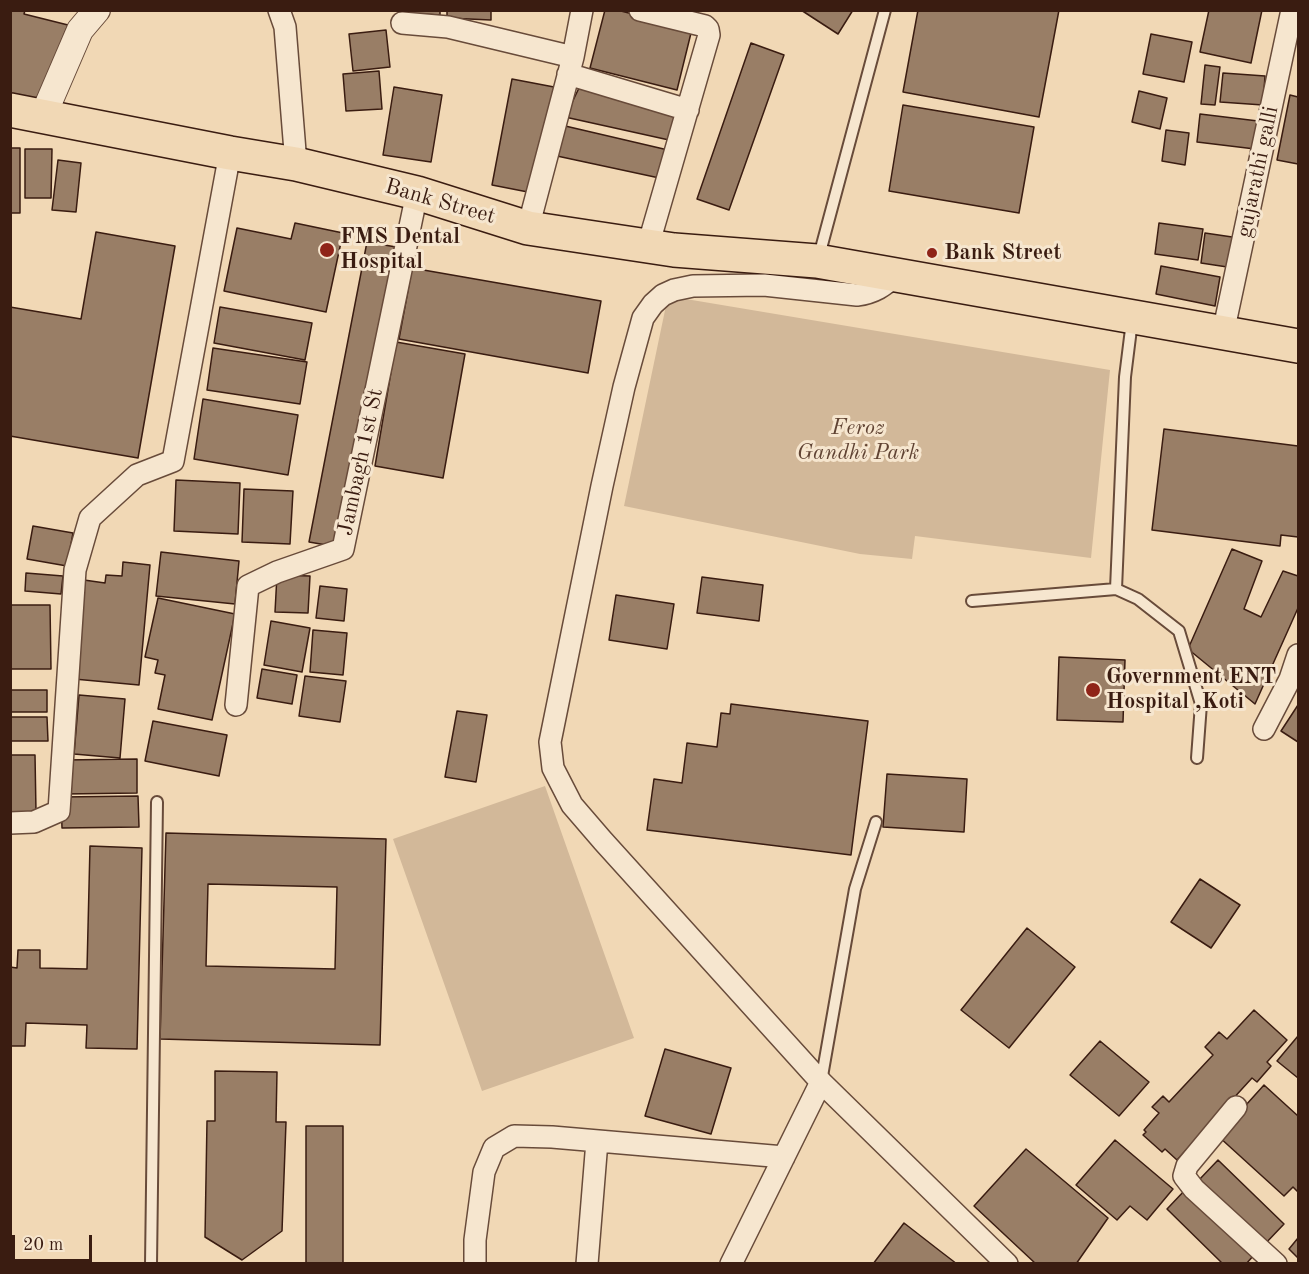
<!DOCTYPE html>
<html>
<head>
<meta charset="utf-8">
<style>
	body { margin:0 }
	#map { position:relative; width:1309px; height:1274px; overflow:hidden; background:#f1d8b5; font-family:"Old Standard TT",serif }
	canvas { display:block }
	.frame { position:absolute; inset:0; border:12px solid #3a1c11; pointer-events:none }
	.scale { position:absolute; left:12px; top:1235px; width:80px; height:27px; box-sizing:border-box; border:3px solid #3a1c11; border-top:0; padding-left:8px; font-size:18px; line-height:21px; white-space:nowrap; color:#3a1c11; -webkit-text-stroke:4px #f6e6cf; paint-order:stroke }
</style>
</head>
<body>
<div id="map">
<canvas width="1309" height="1274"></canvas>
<div class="frame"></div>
<div class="scale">20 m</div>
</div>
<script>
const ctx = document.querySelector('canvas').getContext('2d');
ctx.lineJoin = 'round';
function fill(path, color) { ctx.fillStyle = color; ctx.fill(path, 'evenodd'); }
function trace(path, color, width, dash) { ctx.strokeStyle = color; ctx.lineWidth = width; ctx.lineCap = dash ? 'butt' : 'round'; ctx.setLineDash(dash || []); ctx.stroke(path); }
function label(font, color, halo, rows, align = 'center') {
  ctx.font = font + ' "Old Standard TT",serif'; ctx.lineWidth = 6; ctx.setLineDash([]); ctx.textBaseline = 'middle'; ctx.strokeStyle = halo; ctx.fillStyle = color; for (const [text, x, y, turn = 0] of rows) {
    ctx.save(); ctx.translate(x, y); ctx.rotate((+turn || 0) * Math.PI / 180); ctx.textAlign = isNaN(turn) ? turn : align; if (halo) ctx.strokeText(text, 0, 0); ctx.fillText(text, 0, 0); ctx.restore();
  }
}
fill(new Path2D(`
	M668,296L1110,370L1091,558L915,536L912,559L860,554L624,506Z
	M545,786L634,1038L482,1091L393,839Z`), '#d2b899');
const building = new Path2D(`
	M10,10H25L24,14L68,25L38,99L10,94Z
	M399,10H440V15L399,13Z
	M447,10H491V20L447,18Z
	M605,10H617L692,29L677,90L590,68Z
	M801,10H853L838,34Z
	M918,10H1059L1039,117L903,92Z
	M1209,10H1262L1251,63L1200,52Z
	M386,30L390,67L353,71L349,34Z
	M1151,34L1192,42L1184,82L1143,74Z
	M751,43L784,55L729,210L697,199Z
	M1205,65L1220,67L1215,105L1201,104Z
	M379,71L382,109L346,111L343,74Z
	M1223,73L1265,76L1263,105L1220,102Z
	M512,79L554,87L533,193L492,185Z
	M580,86L678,113L669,140L565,117Z
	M394,87L442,95L431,162L383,155Z
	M1139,91L1167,98L1160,129L1132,122Z
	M1290,95L1298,97V164L1277,160Z
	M903,105L1034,127L1019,213L889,191Z
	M1200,114L1258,121L1255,149L1197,142Z
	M561,125L668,150L664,179L557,156Z
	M1166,130L1189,133L1185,165L1162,161Z
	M10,148H20V213H10Z
	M25,149H52L51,198H25Z
	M58,160L81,163L76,212L52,210Z
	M295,223L343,233L326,312L224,291L237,228L291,239Z
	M1159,223L1203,229L1198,260L1155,254Z
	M96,232L175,246L138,458L10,436V307L81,319Z
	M1205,233L1239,238L1234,268L1201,263Z
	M367,242L396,247L338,547L309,542Z
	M1161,266L1220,277L1215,306L1156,294Z
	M412,268L601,301L588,373L399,339Z
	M220,307L312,323L305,360L214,343Z
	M396,342L465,354L443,478L375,466Z
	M213,348L307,362L300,404L207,390Z
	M203,399L298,415L288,475L194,459Z
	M1164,429L1298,446V537L1281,535L1280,546L1152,530Z
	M176,480L240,483L238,534L174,531Z
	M244,489L293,491L290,544L242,542Z
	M33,526L73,533L67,566L27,559Z
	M1232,549L1262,561L1244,609L1261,617L1283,571L1298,576V608L1255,704L1188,649Z
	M161,552L239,561L235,604L156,596Z
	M123,562L150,565L139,685L74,679L84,580L105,583L106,575L122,576Z
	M26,573L63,576L61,594L25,591Z
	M277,575L310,576L308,613L275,612Z
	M702,577L763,585L759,621L697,613Z
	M320,586L347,589L344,621L316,618Z
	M616,595L674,604L667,649L609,640Z
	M158,598L235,614L212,720L158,709L165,675L155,673L158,660L145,657Z
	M10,605H50L51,669H10Z
	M271,621L310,628L302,672L264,665Z
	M313,630L347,633L343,675L310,672Z
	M1059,657L1125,660L1123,722L1057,720Z
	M262,669L297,675L292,704L257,698Z
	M305,676L346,681L340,722L299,716Z
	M10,690H47V712H10Z
	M79,695L125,699L120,758L74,754Z
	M731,704L868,721L851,855L647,830L654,779L682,783L687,743L717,747L721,713L730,714Z
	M1298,705V742L1281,731Z
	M457,711L487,715L476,782L445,777Z
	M10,717H47L48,741H10Z
	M153,721L227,735L219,776L145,761Z
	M10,755H35L36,812H10Z
	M137,759V793L64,794V760Z
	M887,774L967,779L964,832L883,827Z
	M138,796L139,827L62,828L61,797Z
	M166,833L386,839L380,1045L160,1039ZM208,884L337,887L335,969L206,966Z
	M90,846L142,848L137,1049L86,1048L87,1025L26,1023L25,1046H10V967L17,968L18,950H40V968L87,969Z
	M1200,879L1240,905L1211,948L1171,922Z
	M1027,928L1075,967L1009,1048L961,1010Z
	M1254,1010L1287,1040L1267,1062L1271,1066L1257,1082L1252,1078L1177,1160L1165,1149L1162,1152L1143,1135L1146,1132L1144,1130L1159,1113L1152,1107L1163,1096L1169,1102L1213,1055L1205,1047L1219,1032L1227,1039Z
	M1298,1036V1078L1277,1061Z
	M1100,1041L1149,1082L1119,1116L1070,1075Z
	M665,1049L731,1068L711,1134L645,1116Z
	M215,1071L277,1072L276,1122H286L282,1231L242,1260L205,1237L207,1121H215Z
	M1264,1085L1298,1116V1192L1293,1187L1284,1196L1218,1136Z
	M306,1126H343V1264H306Z
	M1115,1140L1173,1189L1147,1220L1130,1206L1117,1220L1076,1185Z
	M1026,1149L1108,1218L1076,1264H1036L974,1206Z
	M1218,1160L1284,1224L1264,1245L1198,1181Z
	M1186,1189L1254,1255L1246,1264H1223L1167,1209Z
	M904,1223L940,1251L957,1264H873Z
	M1298,1238V1258L1289,1249Z`);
fill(building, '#997e66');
trace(building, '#3a1c11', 1.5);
const service = new Path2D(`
	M819,256L885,10
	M1132,321L1125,377L1116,589L1138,599L1179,631L1201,704L1197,758
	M972,601L1116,589
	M821,1082L855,889L876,822
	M151,1264L157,802`);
const minor = new Path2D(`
	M279,10L285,27L296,164
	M640,10L705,26L708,29L709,35L648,246
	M402,23L448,27L573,57
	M568,74L688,110
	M528,228L573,57L582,10
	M896,275C884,286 874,293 857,295L764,285L693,286L674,290L663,295L653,304L643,318L624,387L602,486L550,742L553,768L572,805L603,841L821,1082L1007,1264
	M1223,333L1292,10
	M236,705L248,586L277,572L343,549L417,193
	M1264,729L1290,679L1298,655
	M10,823L34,822L59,811L75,570L90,518L137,475L173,461L230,153
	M1236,1107L1187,1166L1184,1176L1194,1189L1276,1264
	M475,1264V1240L484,1172L494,1148L514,1136L552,1137L784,1157
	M587,1264L597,1141
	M731,1264L821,1082`);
const tertiary = new Path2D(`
	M43,116L80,30L97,10`);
const primary = new Path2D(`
	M10,110L230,153L296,164L417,193L528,228L674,250L817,261L1298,346`);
trace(service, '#684b3a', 14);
trace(minor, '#684b3a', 24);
trace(tertiary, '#684b3a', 28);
trace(primary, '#3a1c11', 36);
trace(service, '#f6e6cf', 10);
trace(minor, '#f6e6cf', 21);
trace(tertiary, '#f6e6cf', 26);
trace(primary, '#f1d8b5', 33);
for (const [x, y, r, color] of [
	[327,250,8,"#8f2418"],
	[932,253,6,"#8f2418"],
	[1093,690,8,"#8f2418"]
]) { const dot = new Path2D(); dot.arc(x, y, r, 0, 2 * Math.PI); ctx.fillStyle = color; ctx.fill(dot); trace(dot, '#f6e6cf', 2); }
label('22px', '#3a1c11', '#f6e6cf', [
	["gujarathi galli",1258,172,-78],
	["Bank Street",440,202,16],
	["Jambagh 1st St",361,462,-78]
]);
label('bold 22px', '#3a1c11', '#f6e6cf', [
	["FMS Dental",340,237],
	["Hospital",340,262],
	["Bank Street",944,253],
	["Government ENT",1106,677],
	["Hospital ,Koti",1106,702]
], 'left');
label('italic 22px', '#604333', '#f6e6cf', [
	["Feroz",858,428],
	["Gandhi Park",858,453]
]);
</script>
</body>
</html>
